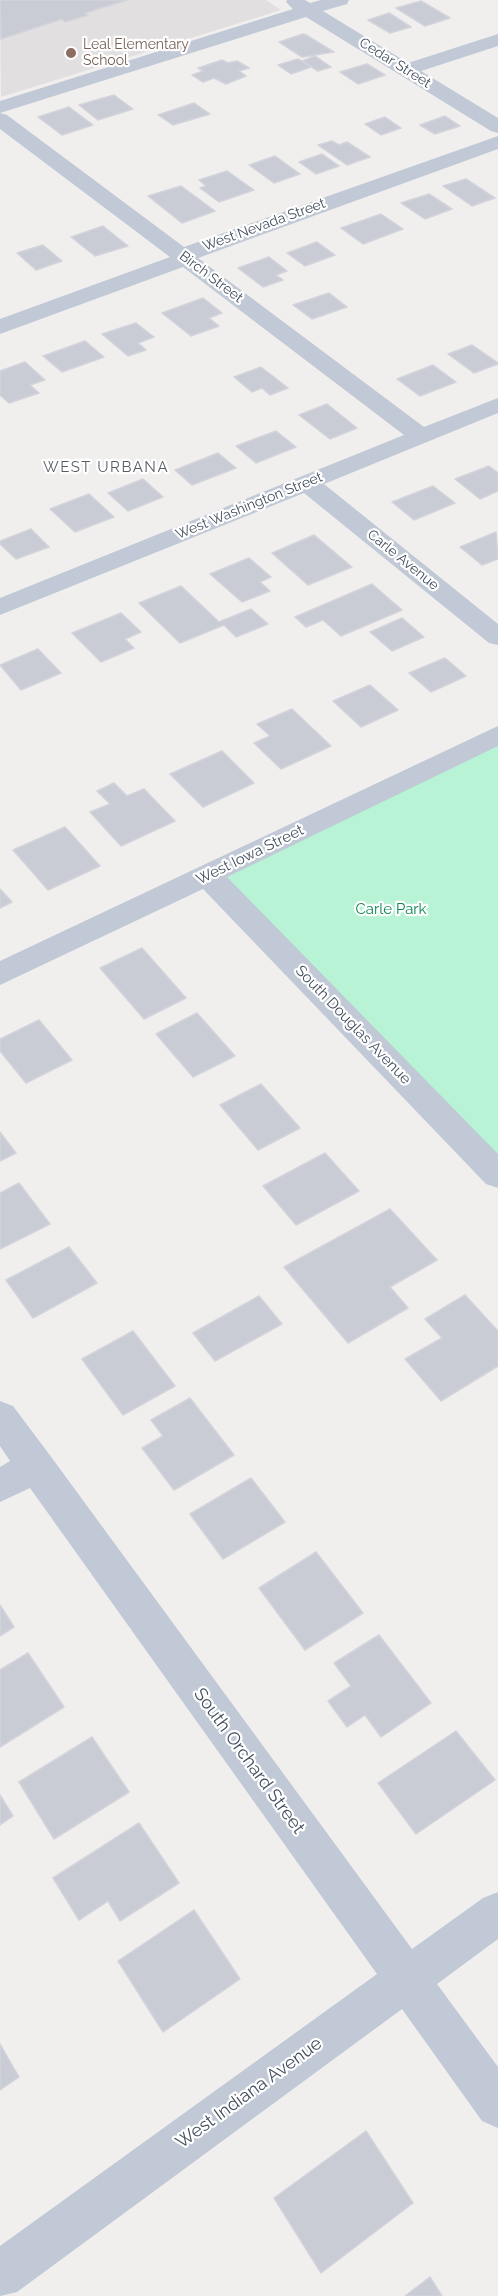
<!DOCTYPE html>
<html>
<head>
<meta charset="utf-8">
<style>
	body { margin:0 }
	canvas { display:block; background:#f1eeee }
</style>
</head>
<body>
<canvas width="498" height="2296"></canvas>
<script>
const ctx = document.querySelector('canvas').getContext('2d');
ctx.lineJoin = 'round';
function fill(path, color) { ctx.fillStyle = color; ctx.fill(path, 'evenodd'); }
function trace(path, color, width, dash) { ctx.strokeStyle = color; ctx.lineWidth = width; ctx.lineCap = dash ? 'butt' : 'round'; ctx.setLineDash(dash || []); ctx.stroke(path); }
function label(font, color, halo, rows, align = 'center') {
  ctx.font = font + ' Raleway,sans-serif'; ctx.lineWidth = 4.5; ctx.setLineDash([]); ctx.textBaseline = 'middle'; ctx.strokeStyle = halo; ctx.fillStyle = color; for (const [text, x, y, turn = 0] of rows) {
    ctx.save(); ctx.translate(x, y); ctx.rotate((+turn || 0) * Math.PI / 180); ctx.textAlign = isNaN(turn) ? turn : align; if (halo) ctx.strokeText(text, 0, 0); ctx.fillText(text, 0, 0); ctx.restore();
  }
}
fill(new Path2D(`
	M0,0H266L281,10L1,97Z`), '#e2dfe0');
fill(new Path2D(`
	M498,741V1174L208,876Z`), '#b8f3d5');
const building = new Path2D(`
	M0,0H127L85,13L88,15L65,22L62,19L1,39Z
	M421,1L450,18L425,26L396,8Z
	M389,13L411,27L390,33L368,20Z
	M303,34L306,35L334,52L302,57L279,42Z
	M315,56L331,67L318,71L302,61Z
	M298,59L311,67L291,74L278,65Z
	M222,60L228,63L237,61L249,68L239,71L246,76L226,84L214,78L203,82L192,75L203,71L198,68Z
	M367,64L385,75L358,84L340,72Z
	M114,95L133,109L98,120L79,105Z
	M194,103L210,114L173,125L158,115Z
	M69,107L93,125L62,135L38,117Z
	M445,116L460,126L435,134L420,125Z
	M385,117L401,128L381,135L365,124Z
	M332,141L339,145L347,142L370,157L347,165L318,145Z
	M322,154L339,166L316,174L299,162Z
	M275,156L300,174L274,183L249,165Z
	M227,171L254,190L219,202L200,188L206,186L199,180Z
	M466,179L495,198L472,206L443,186Z
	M181,186L215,211L182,223L148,196Z
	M429,194L452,209L425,219L401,203Z
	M381,214L403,229L363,244L341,228Z
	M103,226L128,246L95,256L71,237Z
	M317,242L335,255L305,266L287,253Z
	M43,245L62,261L36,270L17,253Z
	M269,257L287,271L276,275L283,280L263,287L238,268Z
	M329,293L347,307L312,319L293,305Z
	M203,298L222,313L209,318L219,326L191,336L162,313Z
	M136,323L154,337L138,343L146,350L128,356L102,334Z
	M85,341L104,357L62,372L43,356Z
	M472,345L498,363V364L474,373L448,354Z
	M25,362L45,380L30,385L39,393L9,403L0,395V371Z
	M433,365L456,382L420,396L397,379Z
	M261,367L288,388L270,395L262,388L252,392L234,377Z
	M327,404L357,428L330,439L299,415Z
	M276,431L296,447L256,463L236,446Z
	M218,453L236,468L192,485L175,470Z
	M489,466L498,473V491L480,499L455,479Z
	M143,479L163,497L128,511L108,493Z
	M433,486L455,503L414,520L392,502Z
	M89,494L114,517L75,532L50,509Z
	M31,529L49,547L16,559L0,544V541Z
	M496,532L498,559L482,565L460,547Z
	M314,535L352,567L308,585L272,553Z
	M249,558L271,577L260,582L270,591L242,602L210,574Z
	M372,584L402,610L341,636L323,620L306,627L295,617Z
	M181,586L219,622L251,609L268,624L236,637L224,625L180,643L139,603Z
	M121,613L141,632L125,639L134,648L101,662L72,633Z
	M402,618L424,637L392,651L370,632Z
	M38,649L61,673L21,690L0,665Z
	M445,658L466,676L431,692L409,673Z
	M370,685L398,710L361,727L333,701Z
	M292,709L331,746L281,769L254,743L270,736L257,724Z
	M222,751L254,783L203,807L170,774Z
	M114,783L127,796L144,789L175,821L121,846L90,812L110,804L97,791Z
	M65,827L100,866L48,890L13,850Z
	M0,889L12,902L0,908Z
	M142,948L186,998L144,1019L100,968Z
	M197,1013L235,1056L193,1077L156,1034Z
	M39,1020L72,1060L26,1083L0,1051V1039Z
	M261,1084L300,1128L258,1150L220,1105Z
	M0,1132L16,1153L0,1161Z
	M325,1153L359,1191L296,1225L263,1186Z
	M19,1183L50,1224L0,1249V1193Z
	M390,1209L437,1260L390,1287L408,1308L348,1343L284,1267Z
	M69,1247L97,1283L33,1318L6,1280Z
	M465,1295L498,1331V1366L441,1401L405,1359L442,1338L425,1319Z
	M259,1296L282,1324L215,1361L193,1333Z
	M133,1331L175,1386L123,1415L82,1359Z
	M190,1398L234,1455L174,1490L142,1448L163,1436L151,1420Z
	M251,1478L285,1522L223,1559L190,1514Z
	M316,1552L363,1613L305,1650L259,1588Z
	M0,1605L14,1627L0,1636Z
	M379,1635L431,1703L381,1737L365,1715L347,1727L328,1701L351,1686L334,1663Z
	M28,1653L64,1707L0,1747V1670Z
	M456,1731L495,1780L416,1834L378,1783Z
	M92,1737L129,1792L54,1839L19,1782Z
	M0,1795L13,1816L0,1825Z
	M139,1823L179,1883L120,1921L108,1901L79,1920L53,1878Z
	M194,1910L240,1979L163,2032L118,1961Z
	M0,2044L19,2077L0,2090Z
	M366,2131L413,2203L321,2273L274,2198Z
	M430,2277L442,2296H405Z`);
fill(building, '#caccd5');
trace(building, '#d2d3db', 1.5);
fill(new Path2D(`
	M287,0H305L310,3L321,0H349L347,4L323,11L408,63L498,34V46L421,71L498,118V133L491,131L306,17L0,113V101L293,9L286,2Z
	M0,113L7,115L184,247L498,136V149L198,258L424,427L498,398V413L324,484L498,624V645L489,643L304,493L0,615V598L404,435L183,267L0,334V319L170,257L0,129Z
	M498,726V746L227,877L498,1154V1188L486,1184L203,889L0,985V961Z
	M0,1401L13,1406L49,1454L412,1949L483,1898L498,1892V1939L437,1984L498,2067V2128L482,2121L402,2009L17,2292L0,2296V2246L377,1974L30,1488L0,1502V1467L10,1461L0,1446Z`), '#c0c9d5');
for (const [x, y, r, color] of [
	[71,53,6,"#8d6e63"]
]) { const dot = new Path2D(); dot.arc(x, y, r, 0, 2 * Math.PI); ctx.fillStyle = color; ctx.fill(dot); trace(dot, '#fff', 2); }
label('14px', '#785e54', '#fff', [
	["Leal Elementary",83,45],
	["School",83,61]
], 'left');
label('14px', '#444f5e', '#fff', [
	["Cedar Street",395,63,32],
	["West Nevada Street",264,225,-20],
	["Birch Street",211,277,37],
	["West Washington Street",249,506,-22],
	["Carle Avenue",403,560,39]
]);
ctx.letterSpacing = '1.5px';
label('15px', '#5a5e64', '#fff', [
	["WEST URBANA",106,467]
]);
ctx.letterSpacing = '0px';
label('15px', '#444f5e', '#fff', [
	["West Iowa Street",250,855,-26],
	["South Douglas Avenue",353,1025,46]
]);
label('15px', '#0d8756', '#fff', [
	["Carle Park",391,909]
]);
label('18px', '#444f5e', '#fff', [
	["South Orchard Street",249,1761,54],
	["West Indiana Avenue",249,2093,-36]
]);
</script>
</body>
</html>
